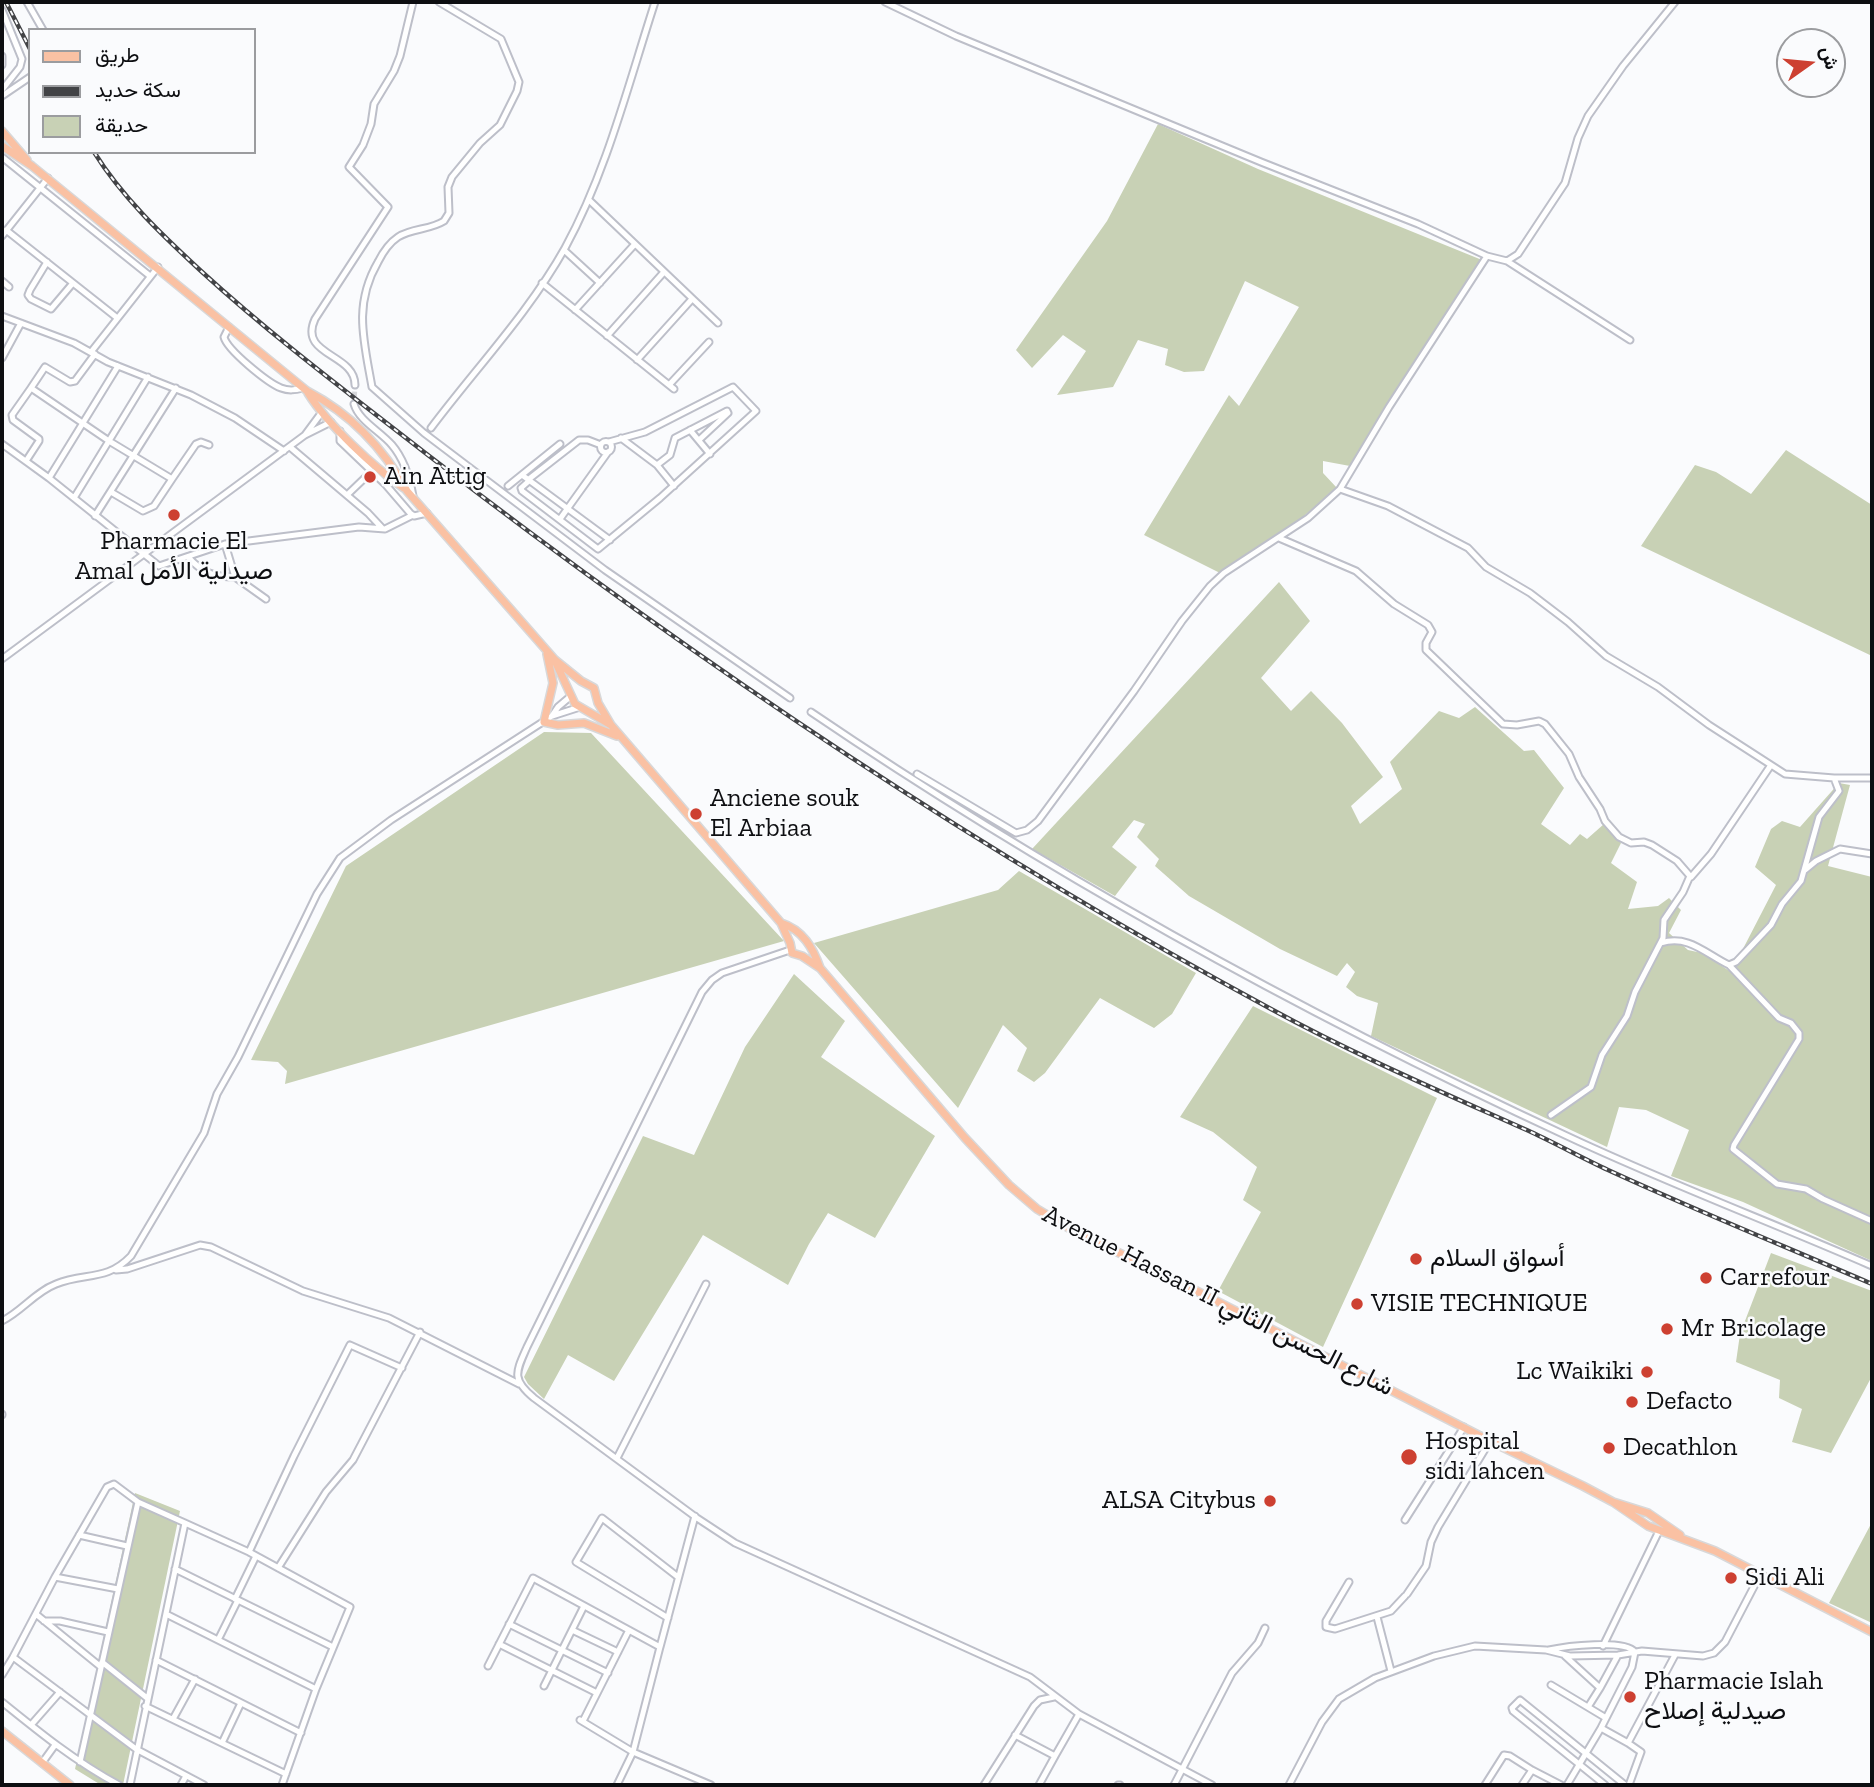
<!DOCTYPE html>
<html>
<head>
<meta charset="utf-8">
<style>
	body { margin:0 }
	#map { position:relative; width:1874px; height:1787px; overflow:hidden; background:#fafbfd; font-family:"Zilla Slab",Vazirmatn,serif }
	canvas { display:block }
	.frame { position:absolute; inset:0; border:4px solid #0d0e11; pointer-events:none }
	.legend { position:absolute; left:28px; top:28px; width:228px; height:126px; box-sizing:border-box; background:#fafbfd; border:2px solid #9b9c9f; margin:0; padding:9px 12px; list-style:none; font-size:21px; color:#0d0e11 }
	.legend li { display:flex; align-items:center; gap:14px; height:35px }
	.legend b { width:35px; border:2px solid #9b9c9f }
	.north { position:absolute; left:1776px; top:28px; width:70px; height:70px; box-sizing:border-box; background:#fafbfd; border:2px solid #9b9c9f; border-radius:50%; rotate:75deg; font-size:19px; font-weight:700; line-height:28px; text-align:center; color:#0d0e11 }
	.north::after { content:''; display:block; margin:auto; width:24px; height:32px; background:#cd4031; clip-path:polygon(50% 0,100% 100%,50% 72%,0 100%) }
</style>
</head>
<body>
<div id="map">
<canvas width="1874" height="1787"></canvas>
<div class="frame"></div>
<ul class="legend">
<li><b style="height:9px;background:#fac1a3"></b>طريق</li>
<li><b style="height:9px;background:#424346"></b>سكة حديد</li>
<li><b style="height:19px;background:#c8d1b5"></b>حديقة</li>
</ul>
<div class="north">ش</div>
</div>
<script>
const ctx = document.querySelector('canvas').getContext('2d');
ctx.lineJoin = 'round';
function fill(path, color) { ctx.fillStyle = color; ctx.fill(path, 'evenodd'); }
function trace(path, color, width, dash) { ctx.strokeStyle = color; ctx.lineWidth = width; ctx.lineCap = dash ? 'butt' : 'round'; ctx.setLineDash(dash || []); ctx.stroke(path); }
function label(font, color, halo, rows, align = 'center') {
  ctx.font = font + ' "Zilla Slab",Vazirmatn,serif'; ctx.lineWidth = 5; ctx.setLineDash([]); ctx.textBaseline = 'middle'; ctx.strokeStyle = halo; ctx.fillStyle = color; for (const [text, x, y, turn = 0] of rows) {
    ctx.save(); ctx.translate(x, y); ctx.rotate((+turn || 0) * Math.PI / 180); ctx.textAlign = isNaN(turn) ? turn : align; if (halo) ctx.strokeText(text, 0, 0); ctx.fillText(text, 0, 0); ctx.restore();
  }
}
fill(new Path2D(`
	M1158,124L1258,169L1482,260L1350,466L1323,461V473L1337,488L1298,521L1220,573L1144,535L1229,395L1239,406L1299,307L1245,281L1204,371L1184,372L1165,365L1168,349L1138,340L1113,387L1057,395L1086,351L1063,335L1032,368L1016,350L1107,221Z
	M1786,450L1872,505V656L1641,546L1695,465L1716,472L1751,494Z
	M1279,582L1310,621L1261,678L1291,711L1311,691L1342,723L1383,777L1351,806L1360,824L1402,789L1390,762L1439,711L1459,718L1475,707L1524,751L1534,750L1564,788L1541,824L1570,845L1580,834L1587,839L1604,824L1621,843L1611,863L1637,882L1628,909L1658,906L1669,898L1681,910L1669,933L1688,950L1702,953L1731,972L1776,885L1755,867L1771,829L1782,821L1800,827L1839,783L1850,785L1828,866L1872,877V1261L1743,1202L1671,1176L1689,1130L1646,1110L1619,1107L1607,1147L1371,1036L1378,1003L1357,996L1346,987L1355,972L1347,963L1337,976L1280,949L1189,896L1155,866L1159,859L1137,837L1145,824L1134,820L1112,847L1137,867L1115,896L1032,849Z
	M544,732L591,733L784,941L285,1084L287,1071L278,1062L251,1060L346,866Z
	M1019,871L1196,973L1172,1014L1154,1028L1100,998L1045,1073L1034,1082L1017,1071L1027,1048L1003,1025L958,1108L814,943L998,890Z
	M794,974L845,1021L821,1057L935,1136L875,1238L828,1213L809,1244L788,1285L703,1235L614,1381L568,1355L544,1399L528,1384L524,1377L643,1136L694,1155L745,1047Z
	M1253,1006L1437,1098L1323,1347L1218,1291L1261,1212L1243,1200L1257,1167L1213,1132L1180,1117Z
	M1771,1253L1872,1291V1376L1831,1453L1792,1442L1802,1409L1779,1398L1780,1380L1736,1362L1740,1334Z
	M135,1493L180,1511L123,1785H101L75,1769Z
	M1872,1522V1623L1829,1603Z`), '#c8d1b5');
trace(new Path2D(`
	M354,404L355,385`), '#d6d7da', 5, [5, 2.5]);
const minor = new Path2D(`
	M27,2L43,30
	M439,2L501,39L519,82L517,91L500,125L480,143L452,177L448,187L449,213L444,221C430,230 412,228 398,237C389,243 383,252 378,262C353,305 364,341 372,387L424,433L605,570L790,698
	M885,2L956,36L1261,162L1418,224L1487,256L1507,261L1518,254L1565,183L1578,138L1588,116L1623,66L1675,2
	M2,10L22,59L20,67L2,90
	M2,56V65
	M2,96L30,77
	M2,157L150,276
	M589,200L718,323
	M6,230L116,317
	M2,236L48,178
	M564,250L600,283
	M1507,261L1630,340
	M47,262L30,290L28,295L31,299L51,309L73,283
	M2,281L9,287
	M542,283L674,389
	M575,310L635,244
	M2,316L74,343L108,362L191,395L235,418L284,451
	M229,327L224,337C227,350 268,383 281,388C289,391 295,390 303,388
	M607,336L664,272
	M91,352L158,267
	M95,354L75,381L70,382L45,367L31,388L109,441L172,479L196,444L201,442L209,445
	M2,358L21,323
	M637,360L692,299
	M355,385C355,353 298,356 315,319L388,207L349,167L363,145L371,124L374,104L394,71L400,56L413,2
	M669,385L709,342
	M354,404C359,421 380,431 392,445C403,458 410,479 413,496
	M431,428C476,368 528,314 565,248C607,171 628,85 655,2
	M690,430L710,454
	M340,431V441L386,485L410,513L414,516L427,513
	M305,435L322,412
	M621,438L657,465L674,486
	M600.5 447a5.5 5.5 0 1 1 11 0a5.5 5.5 0 1 1-11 0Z
	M2,444L49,478L159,566L225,544L359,527L385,529L413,515
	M290,447L368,513L382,528
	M26,461L39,441V439L13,420L12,415L31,388
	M657,465L670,455L675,438L727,411L728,413L699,440
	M522,475L610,540
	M49,478L118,366
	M529,479L579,440H588L601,445
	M530,480L521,488L522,491L598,549L660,498L756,411L733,387L645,432L609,442
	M508,486L560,444
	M1340,489L1388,506L1468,548L1486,567L1530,593L1568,622L1606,656L1658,687L1709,725L1785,774L1834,778H1872
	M111,492L143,511L154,506L172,479
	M347,495L371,472
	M74,498L148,377
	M95,516L176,388
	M560,519L608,452
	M1279,538L1356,571L1394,604L1428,625L1432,632L1426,643V650L1503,724L1517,725L1539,721L1545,724L1569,754L1579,777L1600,809L1605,821L1619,837L1631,843L1644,842L1652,845L1677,861L1690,876L1683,892L1664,920L1663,938L1635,992L1627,1016L1602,1055L1591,1087L1551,1115
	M225,544L235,577L266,599
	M188,557C202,573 215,577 235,577
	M2,659L305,435L331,422
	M811,712C1051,875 1304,1014 1567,1136C1667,1183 1771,1222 1872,1266
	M552,716L580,707
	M917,774L1016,833L1027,830L1038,821L1134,691L1182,621L1210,586L1224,573L1308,518L1340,489L1389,407L1487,256
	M1805,870L1816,861L1840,849L1872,854
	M1691,877L1711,854L1771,765
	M1661,943C1688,934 1706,954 1729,965L1736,962L1771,925L1782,904L1801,881L1819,817L1839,791L1834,778
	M790,950L722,973L712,980L702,992L527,1347C516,1372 511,1379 534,1398L697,1518L735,1543L1030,1677L1079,1714L1212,1785
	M1729,965L1779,1018L1791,1023L1799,1033V1039L1734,1145L1733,1149L1777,1184L1806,1189L1823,1199L1872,1221
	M116,1270L127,1269L200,1245L211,1247L303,1291L389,1318L519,1384
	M2,1321C22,1311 35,1292 56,1284C85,1272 106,1282 131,1256L204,1133L217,1094L238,1057L317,894L340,858L391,820L552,716L558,707L571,696
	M2,1414V1415
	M617,1458L706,1284
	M1405,1520L1464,1427
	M79,1535L127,1546
	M249,1552L294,1456L350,1345L402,1368
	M278,1568L326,1492L353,1460L420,1332
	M175,1569L333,1647
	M55,1577L118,1589
	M1349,1582L1326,1621V1627L1335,1629L1391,1611L1405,1596
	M1407,1594L1426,1566L1431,1542L1438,1527L1490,1441
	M235,1599L256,1556
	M166,1614L316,1689
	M37,1615L101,1667
	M1377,1617L1391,1671
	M668,1618L576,1562L602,1518L678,1577
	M44,1621H60L108,1632
	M509,1624L608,1673
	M572,1630L618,1652
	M218,1640L238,1600
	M499,1644L597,1693
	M1603,1646L1659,1531
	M660,1647L695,1516
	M1549,1650C1566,1646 1624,1639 1635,1652L1632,1667L1601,1728L1567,1785
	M1565,1656L1600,1688L1618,1655
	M13,1657L55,1577L107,1487L114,1484L138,1502
	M156,1660L301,1733
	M102,1662L147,1698
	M488,1666L533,1578L660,1647L633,1752L617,1785
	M2,1675L13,1657L136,1749L204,1785
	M1551,1685L1606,1718
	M544,1686L584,1606
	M2,1702C39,1732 76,1762 119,1785
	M145,1706L286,1774
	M1588,1707L1600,1688
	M173,1719L195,1679
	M580,1720L633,1752L711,1785
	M583,1721L629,1630
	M31,1725L60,1692
	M1601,1728L1628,1743L1675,1655
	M1015,1735L1055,1756L1039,1785
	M222,1743L241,1703
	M1628,1743L1641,1752L1629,1785
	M1055,1756L1079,1714
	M80,1762L138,1502L185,1523
	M42,1763L55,1745
	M130,1785L185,1523L249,1552L350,1607L316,1689L282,1785
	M181,1785L186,1776
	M984,1785L1034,1706L1040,1700L1054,1697
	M1118,1785H1120
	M1174,1785L1232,1673L1258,1643L1265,1628
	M1289,1785L1322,1722L1339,1699L1375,1678L1434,1656L1475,1646L1546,1650L1570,1656L1618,1655L1642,1651L1703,1656L1714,1653L1725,1642L1760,1575
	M1485,1785L1504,1755L1510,1756L1532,1770
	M1522,1785L1532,1770L1561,1785
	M1605,1785L1513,1711L1512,1708L1520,1700L1625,1785`);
const major = new Path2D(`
	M2,131L27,160
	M2,146L32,166L307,391C351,414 383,447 407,491L555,660L581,681L594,688L598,703L611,725L781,923L790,943L792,953L802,956L820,968L965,1138L1009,1185L1037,1209L1072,1230L1183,1284L1490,1441L1583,1486L1613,1502L1648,1526L1715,1551L1872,1632
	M308,393C328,425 373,467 404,488
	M547,654L553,683L544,722L558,725L584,723L617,736
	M555,661L575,704L611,725
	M781,923C803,930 813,948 820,968
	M1613,1502L1648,1513L1680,1535
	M2,1731L70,1785`);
trace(minor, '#bdbfc9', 9);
trace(major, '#d8d8d9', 10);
trace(minor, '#fff', 5);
trace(major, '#fac1a3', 7);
const rail = new Path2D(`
	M6,2L30,49
	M94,152C122,197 162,235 201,271C272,336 348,393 424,452C692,659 973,848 1271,1009C1355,1055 1444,1093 1531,1132C1557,1144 1582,1158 1608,1170C1695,1210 1784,1246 1872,1284`);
trace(rail, '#424346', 4.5);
trace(rail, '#fafbfd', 2, [5]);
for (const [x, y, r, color] of [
	[370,477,7,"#cd4031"],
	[174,515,7,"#cd4031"],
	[696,814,7,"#cd4031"],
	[1416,1259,7,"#cd4031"],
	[1706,1278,7,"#cd4031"],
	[1357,1304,7,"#cd4031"],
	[1667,1329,7,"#cd4031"],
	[1647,1372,7,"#cd4031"],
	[1632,1402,7,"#cd4031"],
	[1609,1448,7,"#cd4031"],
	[1409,1457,9,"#cd4031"],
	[1270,1501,7,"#cd4031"],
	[1731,1578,7,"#cd4031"],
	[1630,1697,7,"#cd4031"]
]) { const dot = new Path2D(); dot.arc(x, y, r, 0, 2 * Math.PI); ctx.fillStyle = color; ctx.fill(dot); trace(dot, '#fafbfd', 2.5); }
label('26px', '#0d0e11', '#fafbfd', [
	["Ain Attig",384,477],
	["Pharmacie El",174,542,"center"],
	["Amal صيدلية الأمل",174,572,"center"],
	["Anciene souk",710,799],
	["El Arbiaa",710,829],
	["أسواق السلام",1430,1259],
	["Carrefour",1720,1278],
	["VISIE TECHNIQUE",1371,1304],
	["Mr Bricolage",1681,1329],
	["Lc Waikiki",1633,1372,"right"],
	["Defacto",1646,1402],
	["Hospital",1425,1442],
	["sidi lahcen",1425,1472],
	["Decathlon",1623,1448],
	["ALSA Citybus",1256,1501,"right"],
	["Sidi Ali",1745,1578],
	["Pharmacie Islah",1644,1682],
	["صيدلية إصلاح",1644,1712]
], 'left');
label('26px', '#0d0e11', '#fafbfd', [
	["Avenue Hassan II شارع الحسن الثاني",1218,1301,27]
]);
</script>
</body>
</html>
